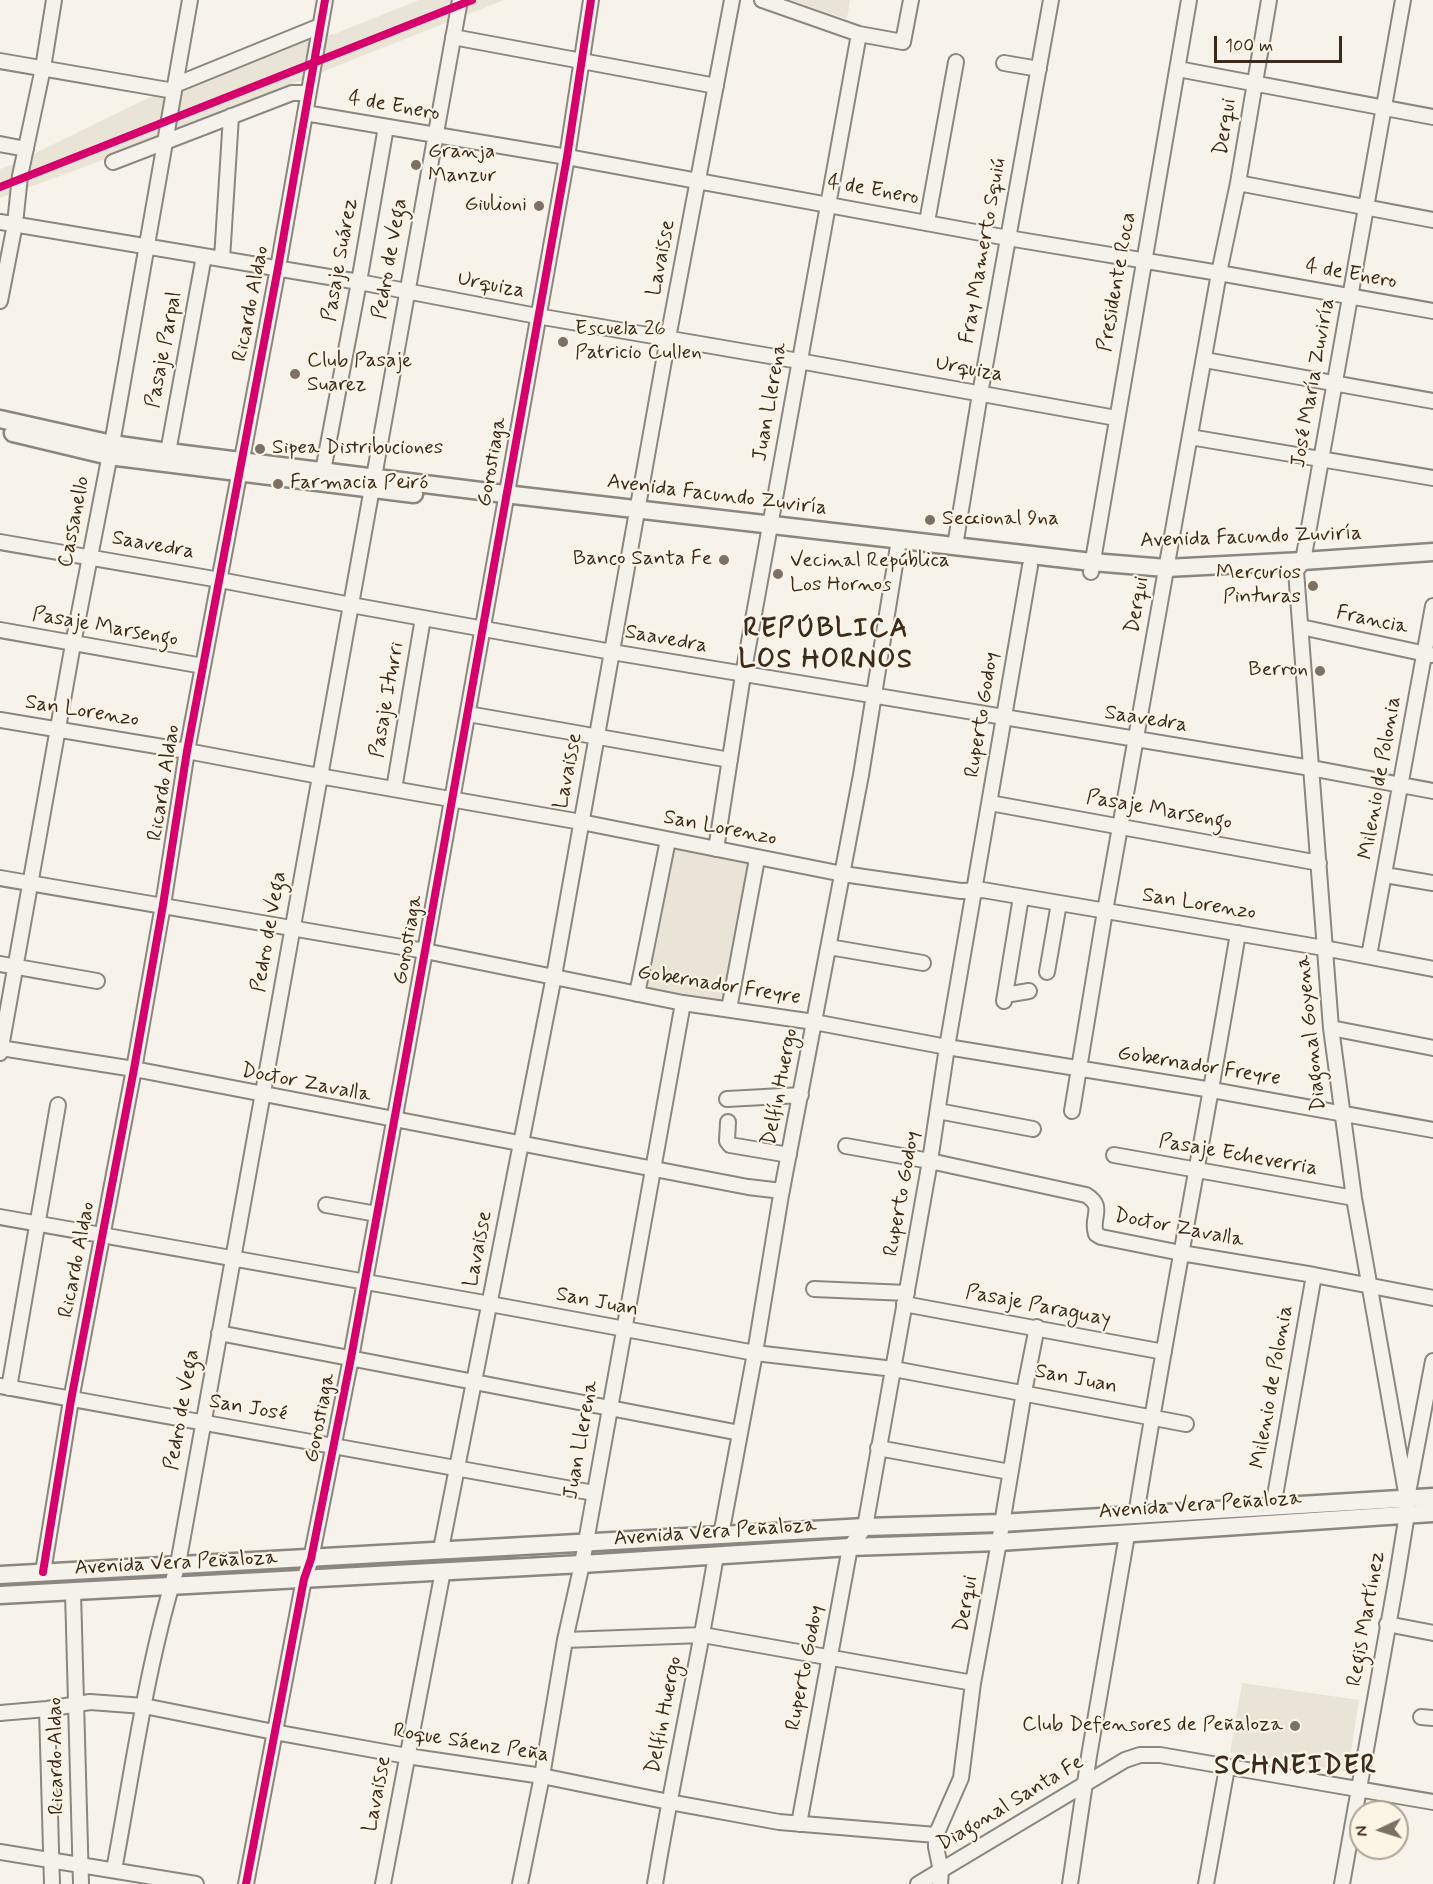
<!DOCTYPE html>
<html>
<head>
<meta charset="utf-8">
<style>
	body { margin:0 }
	#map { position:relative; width:1433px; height:1884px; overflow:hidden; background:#f7f3ea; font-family:Mynerve,sans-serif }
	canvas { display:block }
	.north { position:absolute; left:1349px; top:1800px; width:60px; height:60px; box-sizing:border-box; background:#fcf5e5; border:2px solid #afa495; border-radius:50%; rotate:266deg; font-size:16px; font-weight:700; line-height:24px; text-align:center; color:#3b2a1e }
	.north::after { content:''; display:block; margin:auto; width:21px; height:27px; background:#7d7065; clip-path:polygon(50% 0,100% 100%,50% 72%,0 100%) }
	.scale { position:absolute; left:1214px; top:36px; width:128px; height:27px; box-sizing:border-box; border:3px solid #3b2a1e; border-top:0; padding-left:8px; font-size:18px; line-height:21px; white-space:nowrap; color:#3b2a1e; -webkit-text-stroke:4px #fcf5e5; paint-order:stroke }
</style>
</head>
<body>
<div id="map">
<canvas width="1433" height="1884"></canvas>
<div class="north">N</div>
<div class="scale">100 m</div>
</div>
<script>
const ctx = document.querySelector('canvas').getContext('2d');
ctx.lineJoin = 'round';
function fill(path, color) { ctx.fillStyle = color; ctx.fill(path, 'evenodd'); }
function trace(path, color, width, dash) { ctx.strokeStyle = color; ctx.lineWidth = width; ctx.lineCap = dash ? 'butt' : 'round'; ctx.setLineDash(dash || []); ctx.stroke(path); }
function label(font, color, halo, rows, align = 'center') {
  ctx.font = font + ' Mynerve,sans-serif'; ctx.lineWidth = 4.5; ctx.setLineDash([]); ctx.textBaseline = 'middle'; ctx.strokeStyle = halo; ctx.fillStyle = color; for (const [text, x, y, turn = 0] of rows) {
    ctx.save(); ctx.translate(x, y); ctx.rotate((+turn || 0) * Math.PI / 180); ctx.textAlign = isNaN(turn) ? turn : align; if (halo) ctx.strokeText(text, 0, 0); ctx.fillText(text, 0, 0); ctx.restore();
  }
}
fill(new Path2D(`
	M419,0H504L324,71L178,132L0,198V169L13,164L148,98L304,41L334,34Z
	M790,0H850L847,19Z
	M671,847L750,861L723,1007L645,992Z
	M1242,1683L1359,1700L1348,1772L1230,1752Z`), '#eae4d7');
const minor = new Path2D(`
	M762,0L859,34L903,42L911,0
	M1403,0L1303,561L1296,571L1331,1028L1354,1198L1407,1498
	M453,37L716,86
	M0,61L174,91
	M1004,63L1039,69
	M1178,69L1433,117
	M175,85L320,26
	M305,113L567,157L1008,238L1219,273L1433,311
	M0,144L26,149
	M113,162L292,93H308
	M1238,183L1433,220
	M0,222L359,282L537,316L799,361L1116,418
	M927,222L956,62
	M222,259L231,116
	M0,301L15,224L20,176L43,68L54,0
	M1205,360L1433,401
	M1190,437L1433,478
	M168,452L204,256
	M323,471L359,282L386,127
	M0,542L220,580L351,605L612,652L1311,768L1433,791
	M955,546L980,394L1051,0
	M1091,572L1189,0
	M1301,627L1431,655
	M0,630L203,666
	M468,714L730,760
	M0,720L187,751L319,776L581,822L843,874L961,891L983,890L1324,948L1433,969
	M394,789L423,618
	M990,803L1319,863
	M716,849L743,675L859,34
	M1385,875L1433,883
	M0,878L425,951L683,1003L814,1022L947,1047L1212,1090L1433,1130
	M829,947L923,963
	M1369,956L1433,606
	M0,964L97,981
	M1047,972L1059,903
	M637,994L668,840
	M1005,995L1029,991
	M1004,1001L1021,897
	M729,1009L757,859
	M1331,1028L1433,1048
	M0,1048L134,1069L748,1187L782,1191
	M0,1053L73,644L112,444L190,0
	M727,1099L801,1095
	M938,1111L1033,1129
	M1072,1111L1105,911L1219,273L1238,183L1269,0
	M728,1122L727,1141L730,1145L789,1155
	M846,1146L930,1161L1086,1195C1106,1207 1090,1218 1096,1234L1101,1237L1181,1253L1314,1275L1433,1298
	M1114,1155L1354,1198
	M326,1205L377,1214
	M0,1217L490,1304L755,1353L894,1369L1186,1424
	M814,1289L907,1293
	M904,1304L1164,1352
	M219,1333L740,1433
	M0,1386L594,1493
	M9,1388L58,1105
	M878,1448L1010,1472
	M1273,1507L1314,1275
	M1136,1515C1167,1321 1206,1127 1238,933
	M721,1535L755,1353L781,1195L861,775L899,540
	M441,1549L554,976L668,338L732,0
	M43,1572L71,1400L134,1069L163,905L187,751L278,268L325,0
	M73,1592L81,1884
	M1387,1624L1433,1633
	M565,1640L703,1635L973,1683
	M47,1709L52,1884
	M0,1713L47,1709L90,1702L144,1706L274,1732L407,1756L542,1776L669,1802L779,1822L936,1835
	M1421,1717L1433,1718
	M799,1824L850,1547L865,1527L930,1161L947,1047L1030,566
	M0,1852L196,1884
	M114,1870C133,1768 147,1663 178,1564L460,0
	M246,1884L304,1579L311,1559L351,1358L425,951L567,157L591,0
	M383,1884L443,1571
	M520,1884L542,1776L565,1640L582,1564L683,1003
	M655,1884C673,1774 698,1665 716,1555
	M918,1884L1125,1760L1140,1755H1160L1433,1802
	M940,1884L941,1871L936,1847V1835L961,1778L973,1683L999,1542L1024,1392L1037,1327
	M1070,1884L1089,1756L1127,1535
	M1206,1884L1227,1768
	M1342,1884L1397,1576L1407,1514V1498L1433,1361`);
const major = new Path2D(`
	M0,419L112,444L168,452L505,494L1092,562L1166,568L1303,561L1433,552
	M13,433L109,456L414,494
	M0,1575L865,1527L1001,1523L1433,1497
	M0,1595L582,1564L850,1547L999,1542L1433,1513`);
trace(minor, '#8b867f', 18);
trace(major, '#8b867f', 21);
trace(minor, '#f5f2ec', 14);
trace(major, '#f5f2ec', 16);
trace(new Path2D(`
	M0,187L472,0
	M43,1572L71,1400L134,1069L163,905L187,751L278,268L325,0
	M246,1884L304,1579L311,1559L351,1358L425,951L567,157L591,0`), '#d6006c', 8);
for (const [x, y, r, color] of [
	[416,165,6,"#7d7065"],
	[539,206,6,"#7d7065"],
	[563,342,6,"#7d7065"],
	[295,374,6,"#7d7065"],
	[260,449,6,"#7d7065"],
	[278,484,6,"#7d7065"],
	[930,520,6,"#7d7065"],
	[724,560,6,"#7d7065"],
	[778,574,6,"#7d7065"],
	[1313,586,6,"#7d7065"],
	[1320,671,6,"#7d7065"],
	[1295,1726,6,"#7d7065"]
]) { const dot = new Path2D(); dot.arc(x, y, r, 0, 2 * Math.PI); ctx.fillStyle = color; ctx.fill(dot); trace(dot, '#fcf5e5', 2); }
label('21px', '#3b2a1e', '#fcf5e5', [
	["4 de Enero",394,107,10],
	["Derqui",1226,127,-81],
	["4 de Enero",873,191,10],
	["Fray Mamerto Squiú",984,251,-80],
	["Lavaisse",662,258,-79],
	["Pedro de Vega",391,259,-80],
	["Pasaje Suárez",341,260,-80],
	["4 de Enero",1351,275,10],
	["Presidente Roca",1118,282,-80],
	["Urquiza",491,286,11],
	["Ricardo Aldao",252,304,-79],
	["Pasaje Parpal",165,350,-79],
	["Urquiza",969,370,10],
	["José María Zuviría",1314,383,-80],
	["Juan Llerena",771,402,-80],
	["Gorostiaga",493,462,-80],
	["Avenida Facundo Zuviría",717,496,7],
	["Cassanello",75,522,-79],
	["Avenida Facundo Zuviría",1251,538,-2],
	["Saavedra",153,546,10],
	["Derqui",1138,605,-80],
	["Francia",1372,621,12],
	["Pasaje Marsengo",105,628,10],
	["Saavedra",666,640,10],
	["Pasaje Iturri",388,700,-80],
	["San Lorenzo",82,712,9],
	["Ruperto Godoy",983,715,-81],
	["Saavedra",1146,720,9],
	["Lavaisse",569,771,-79],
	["Milenio de Polonia",1381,778,-80],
	["Ricardo Aldao",165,783,-81],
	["Pasaje Marsengo",1159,811,10],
	["San Lorenzo",720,829,11],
	["San Lorenzo",1199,905,9],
	["Pedro de Vega",270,932,-80],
	["Gorostiaga",409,940,-80],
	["Gobernador Freyre",719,986,9],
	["Diagonal Goyena",1312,1033,-96],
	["Gobernador Freyre",1199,1067,9],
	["Doctor Zavalla",306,1084,11],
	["Delfín Huergo",781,1087,-79],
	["Pasaje Echeverria",1238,1156,10],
	["Ruperto Godoy",903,1194,-80],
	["Doctor Zavalla",1179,1229,11],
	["Lavaisse",479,1249,-79],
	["Ricardo Aldao",78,1260,-79],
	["San Juan",597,1303,11],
	["Pasaje Paraguay",1038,1307,11],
	["San Juan",1076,1380,11],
	["Milenio de Polonia",1273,1387,-80],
	["San José",248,1409,10],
	["Pedro de Vega",183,1410,-80],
	["Gorostiaga",321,1418,-79],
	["Juan Llerena",582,1440,-80],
	["Avenida Vera Peñaloza",1200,1506,-4],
	["Avenida Vera Peñaloza",715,1533,-4],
	["Avenida Vera Peñaloza",176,1564,-3],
	["Derqui",967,1604,-80],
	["Regis Martínez",1367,1619,-80],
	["Ruperto Godoy",806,1668,-79],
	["Delfín Huergo",665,1715,-79],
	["Roque Sáenz Peña",471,1744,9],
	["Ricardo Aldao",57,1756,-91],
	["Lavaisse",378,1794,-79],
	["Diagonal Santa Fe",1011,1804,-31]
]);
label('21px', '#3b2a1e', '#fcf5e5', [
	["Granja",428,153],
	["Manzur",428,177],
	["Giulioni",527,206,"right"],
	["Escuela 26",575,330],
	["Patricio Cullen",575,354],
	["Club Pasaje",307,362],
	["Suarez",307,386],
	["Sipea Distribuciones",272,449],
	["Farmacia Peiró",290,484],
	["Seccional 9na",942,520],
	["Banco Santa Fe",712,560,"right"],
	["Vecinal República",790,562],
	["Los Hornos",790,586],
	["Mercurios",1301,574,"right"],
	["Pinturas",1301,598,"right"],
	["Berron",1308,671,"right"],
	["Club Defensores de Peñaloza",1283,1726,"right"]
], 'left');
ctx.letterSpacing = '1.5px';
label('bold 27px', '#3b2a1e', '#fcf5e5', [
	["REPÚBLICA",826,630],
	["LOS HORNOS",826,661],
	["SCHNEIDER",1296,1767]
]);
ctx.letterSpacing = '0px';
</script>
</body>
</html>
